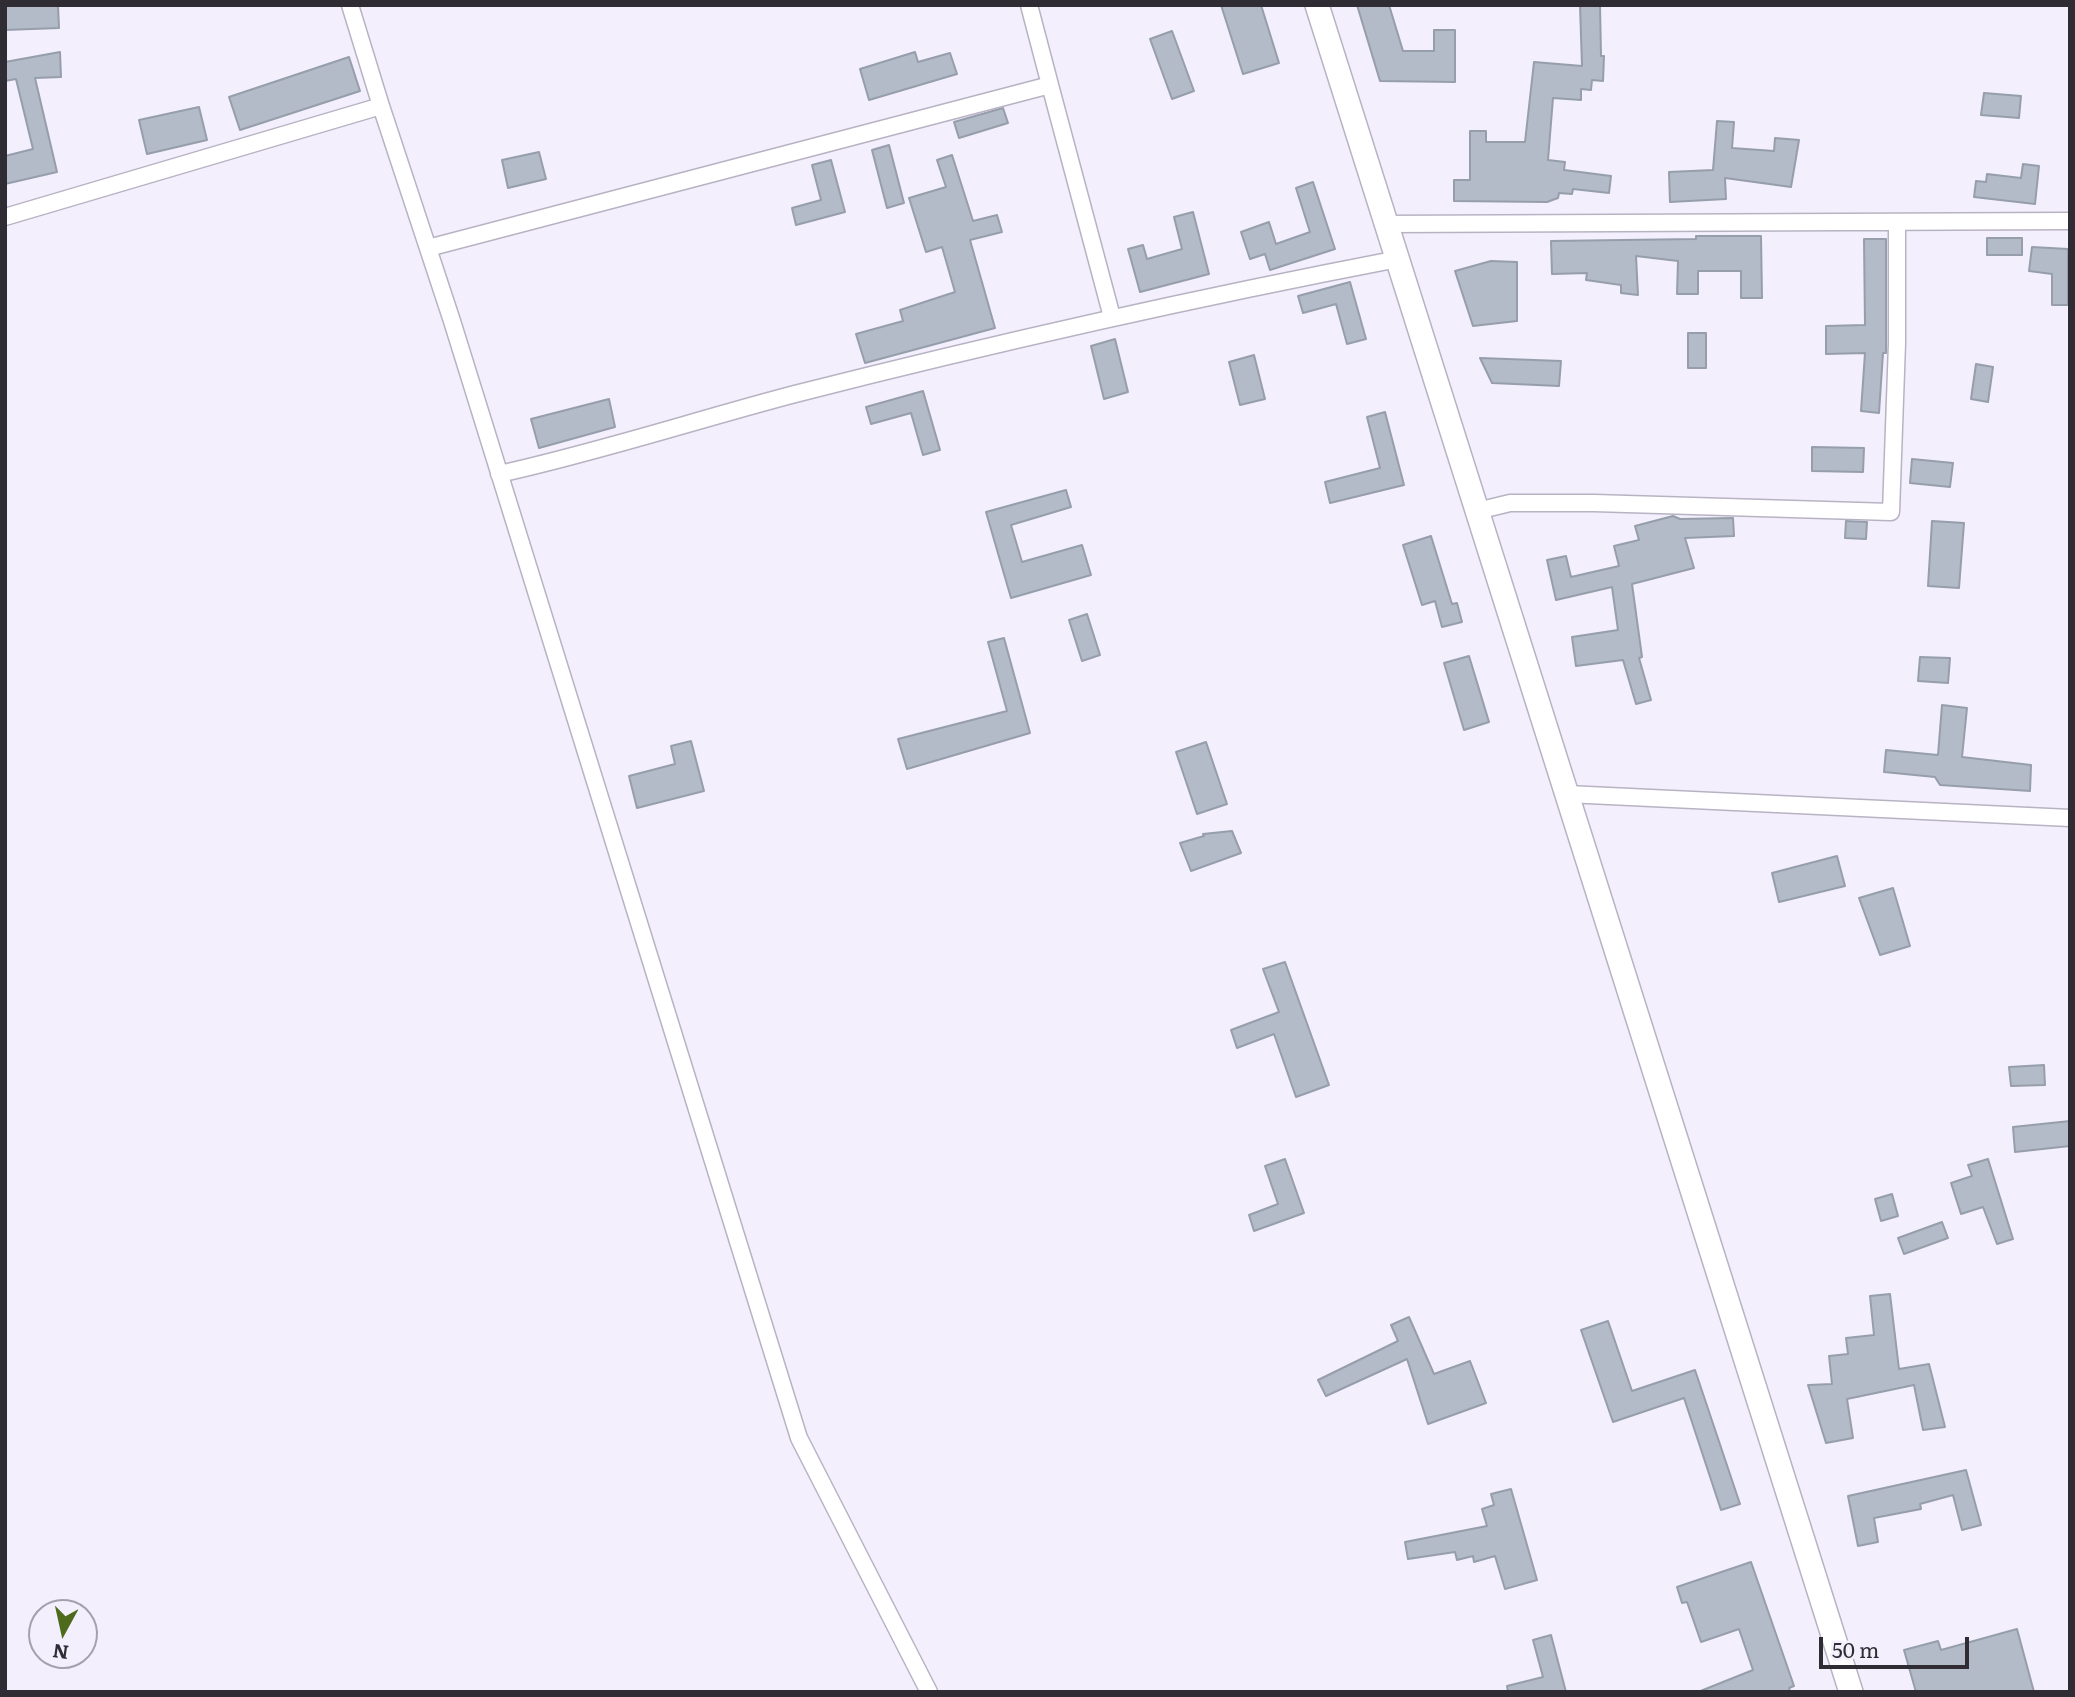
<!DOCTYPE html>
<html>
<head>
<meta charset="utf-8">
<style>
	body { margin:0 }
	#map { position:relative; width:2075px; height:1697px; overflow:hidden; background:#f3effd; font-family:Literata,serif }
	canvas { display:block }
	.frame { position:absolute; inset:0; border:7px solid #2f2d33; pointer-events:none }
	.north { position:absolute; left:28px; top:1599px; width:70px; height:70px; box-sizing:border-box; background:#f3effd; border:2px solid #a5a1ac; border-radius:50%; rotate:188deg; font-size:19px; font-weight:700; line-height:28px; text-align:center; color:#2f2d33 }
	.north::after { content:''; display:block; margin:auto; width:24px; height:32px; background:#4e6a1d; clip-path:polygon(50% 0,100% 100%,50% 72%,0 100%) }
	.scale { position:absolute; left:1819px; top:1637px; width:150px; height:32px; box-sizing:border-box; border:4px solid #2f2d33; border-top:0; padding-left:9px; font-size:21px; line-height:24px; white-space:nowrap; color:#2f2d33; -webkit-text-stroke:5px #f3effd; paint-order:stroke }
</style>
</head>
<body>
<div id="map">
<canvas width="2075" height="1697"></canvas>
<div class="frame"></div>
<div class="north">N</div>
<div class="scale">50 m</div>
</div>
<script>
const ctx = document.querySelector('canvas').getContext('2d');
ctx.lineJoin = 'round';
function fill(path, color) { ctx.fillStyle = color; ctx.fill(path, 'evenodd'); }
function trace(path, color, width, dash) { ctx.strokeStyle = color; ctx.lineWidth = width; ctx.lineCap = dash ? 'butt' : 'round'; ctx.setLineDash(dash || []); ctx.stroke(path); }
const building = new Path2D(`
	M5,5H58L59,28L5,30Z
	M1221,5H1261L1279,63L1243,74Z
	M1357,5H1389L1403,51H1434V30H1455V82L1380,81Z
	M1580,5H1600L1601,56H1604L1603,81L1592,80L1591,90L1581,89V100L1553,98L1548,160L1565,162L1564,170L1611,176L1609,193L1573,189L1572,194L1559,193L1558,198L1547,202L1454,201V180H1470V131H1486V142H1525L1534,62L1582,66Z
	M1172,31L1194,91L1172,99L1150,39Z
	M60,52L61,77L35,78L57,172L5,184V156L33,149L16,79L5,81V62Z
	M915,52L918,62L950,53L957,74L869,100L860,69Z
	M349,57L360,91L240,130L229,97Z
	M1984,93L2021,96L2019,118L1981,115Z
	M199,107L207,140L147,154L139,120Z
	M1003,108L1008,123L959,138L954,122Z
	M1717,121L1734,122L1732,148L1774,151L1775,138L1799,140L1791,187L1725,178L1726,199L1670,202L1669,172L1713,170Z
	M889,145L904,203L887,208L872,150Z
	M539,152L546,179L508,188L502,160Z
	M952,155L973,221L997,215L1002,232L970,240L995,328L865,363L856,334L903,321L900,310L955,292L942,247L926,252L909,198L946,187L937,160Z
	M831,160L845,212L796,225L792,208L821,200L812,165Z
	M2023,164L2039,166L2035,204L1974,197L1976,181L1986,182L1987,174L2021,178Z
	M1313,182L1335,249L1270,270L1265,254L1250,259L1241,232L1269,222L1276,244L1310,232L1296,188Z
	M1193,212L1209,274L1140,292L1128,249L1143,245L1147,259L1182,249L1174,217Z
	M1696,236H1761L1762,298H1741V271H1698V294H1677L1678,261L1636,256L1638,295L1621,293V285L1586,280L1587,273L1552,274L1551,241L1696,239Z
	M1987,238H2022V255H1987Z
	M1864,239H1886V353H1883L1879,413L1861,411L1865,353L1826,354V326L1865,325Z
	M2032,247L2068,249V305H2052V274L2029,271Z
	M1491,261L1517,262V321L1473,326L1455,271Z
	M1350,282L1366,339L1347,344L1336,304L1303,313L1298,296Z
	M1688,333H1706V368H1688Z
	M1115,339L1128,392L1104,399L1091,346Z
	M1254,355L1265,399L1240,405L1229,362Z
	M1480,358L1561,361L1559,386L1492,383Z
	M1976,364L1993,367L1988,402L1971,399Z
	M923,391L940,450L923,455L911,413L871,424L866,407Z
	M609,399L615,427L539,448L531,419Z
	M1385,412L1404,485L1330,503L1325,482L1380,468L1367,417Z
	M1812,447L1864,448L1863,472L1812,471Z
	M1912,459L1953,463L1950,487L1910,483Z
	M1066,490L1071,507L1011,525L1022,562L1082,545L1091,575L1011,598L986,512Z
	M1673,516L1680,519L1733,518L1734,536L1685,538L1694,568L1632,584L1642,657L1639,658L1651,700L1636,704L1623,660L1576,666L1572,637L1618,630L1612,587L1556,600L1547,560L1566,556L1571,577L1619,566L1614,546L1639,540L1635,526Z
	M1846,521L1867,522L1866,539L1845,538Z
	M1932,521L1964,523L1959,588L1928,586Z
	M1431,536L1452,604L1457,603L1462,622L1442,627L1435,601L1422,605L1403,545Z
	M1087,614L1100,655L1082,661L1069,620Z
	M1004,638L1030,733L907,769L898,739L1007,711L988,642Z
	M1469,656L1489,722L1464,730L1444,663Z
	M1920,657L1950,658L1948,683L1918,681Z
	M1942,705L1967,708L1962,757L2031,765L2030,791L1940,785L1935,777L1884,772L1886,750L1938,755Z
	M691,741L704,791L637,808L629,776L675,764L671,746Z
	M1206,742L1227,804L1197,814L1176,752Z
	M1232,831L1241,853L1191,871L1180,843L1204,836L1203,834Z
	M1837,856L1845,886L1779,902L1772,873Z
	M1893,888L1910,946L1880,955L1859,898Z
	M1285,962L1329,1085L1296,1097L1274,1034L1237,1048L1231,1030L1279,1012L1263,969Z
	M2044,1065L2045,1085L2011,1086L2009,1067Z
	M2070,1121V1146L2015,1152L2013,1127Z
	M1285,1159L1304,1213L1254,1231L1249,1215L1278,1204L1265,1166Z
	M1988,1159L2013,1239L1997,1244L1983,1207L1961,1214L1951,1183L1972,1176L1968,1165Z
	M1892,1194L1898,1216L1881,1221L1875,1199Z
	M1942,1222L1948,1238L1904,1254L1898,1238Z
	M1890,1294L1899,1369L1929,1364L1945,1427L1923,1430L1914,1385L1847,1399L1853,1438L1826,1443L1808,1385L1832,1384L1829,1356L1848,1354L1846,1338L1874,1335L1870,1296Z
	M1409,1317L1434,1374L1470,1361L1486,1403L1428,1424L1407,1359L1326,1396L1318,1380L1398,1341L1391,1325Z
	M1608,1321L1632,1391L1695,1370L1740,1504L1721,1510L1684,1398L1613,1422L1581,1330Z
	M1966,1470L1981,1525L1962,1530L1953,1495L1920,1504L1921,1509L1874,1518L1878,1542L1858,1546L1848,1496Z
	M1511,1489L1537,1580L1505,1589L1495,1556L1474,1562L1473,1556L1457,1560L1455,1552L1408,1559L1405,1542L1487,1526L1482,1509L1494,1505L1491,1494Z
	M1751,1562L1794,1686L1789,1688L1790,1692H1698L1753,1670L1739,1629L1701,1642L1687,1602L1682,1603L1677,1587Z
	M2017,1629L2034,1692H1916L1904,1650L1938,1641L1941,1650Z
	M1551,1635L1566,1692H1508L1507,1686L1543,1677L1533,1640Z`);
fill(building, '#b3bbc9');
trace(building, '#969eac', 2);
const street = new Path2D(`
	M1050,85L1112,317
	M381,106L452,321L799,1438L929,1692
	M5,217L381,106L350,5
	M1387,224L2070,221
	M428,248L1050,85L1029,5
	M499,474C599,452 696,420 795,394C995,343 1195,298 1398,259
	M1477,511L1510,503H1594L1891,512L1897,343V222
	M1567,794L2070,818`);
const secondary = new Path2D(`
	M1317,5L1851,1692`);
trace(street, '#b8b3c3', 19);
trace(secondary, '#b8b3c3', 26);
trace(street, '#fff', 16);
trace(secondary, '#fff', 23);
</script>
</body>
</html>
